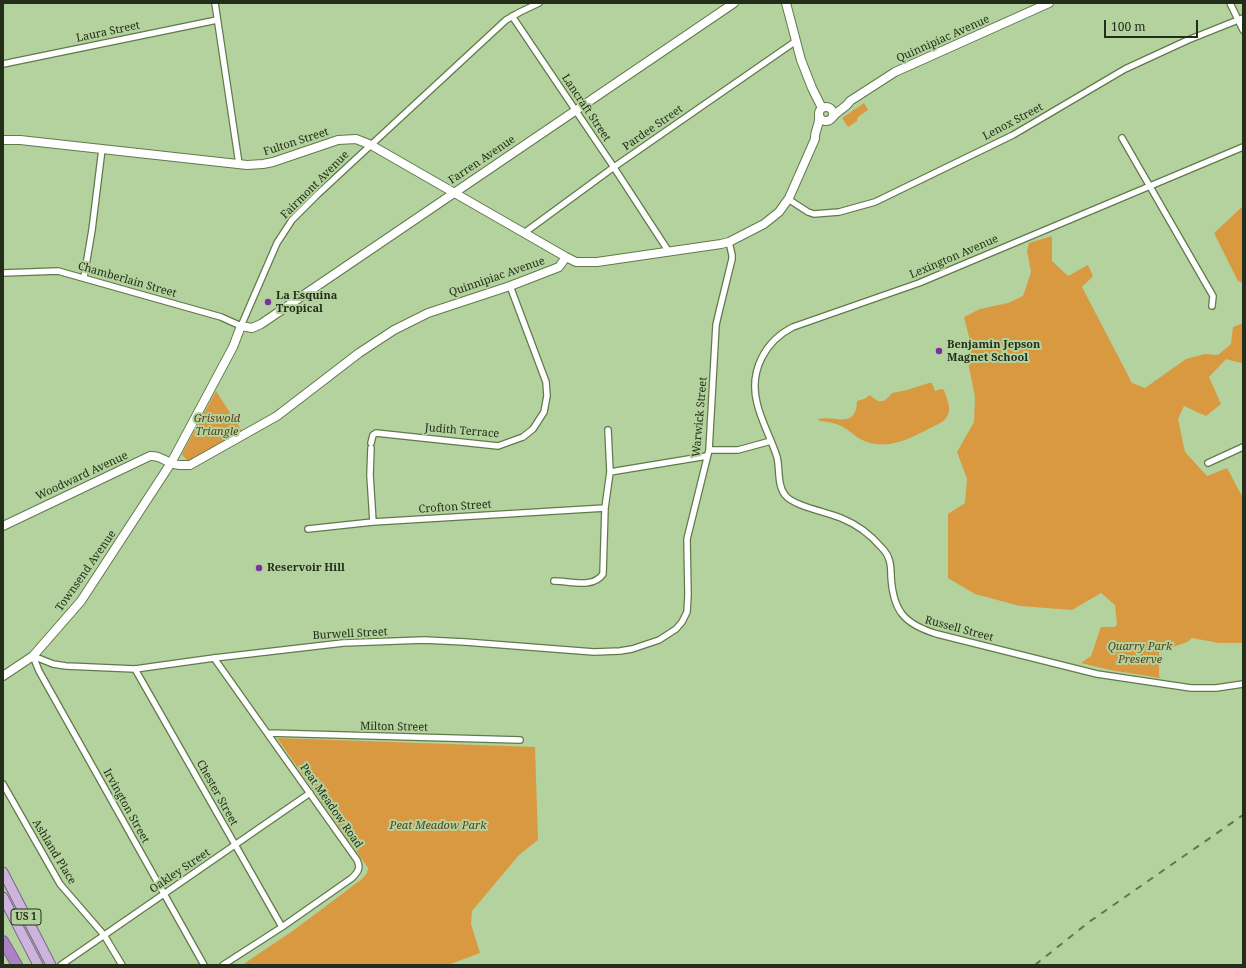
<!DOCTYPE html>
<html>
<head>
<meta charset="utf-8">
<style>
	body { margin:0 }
	#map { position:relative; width:1246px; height:968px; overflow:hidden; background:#b4d29e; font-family:"Noto Serif",serif }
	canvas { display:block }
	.frame { position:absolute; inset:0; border:4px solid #232e1a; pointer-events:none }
	.scale { position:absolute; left:1104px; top:20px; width:94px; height:18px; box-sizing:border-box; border:2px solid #232e1a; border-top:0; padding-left:5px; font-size:12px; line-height:14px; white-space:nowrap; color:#232e1a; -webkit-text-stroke:3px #b4d29e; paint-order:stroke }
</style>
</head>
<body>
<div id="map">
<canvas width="1246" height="968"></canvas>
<div class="frame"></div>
<div class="scale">100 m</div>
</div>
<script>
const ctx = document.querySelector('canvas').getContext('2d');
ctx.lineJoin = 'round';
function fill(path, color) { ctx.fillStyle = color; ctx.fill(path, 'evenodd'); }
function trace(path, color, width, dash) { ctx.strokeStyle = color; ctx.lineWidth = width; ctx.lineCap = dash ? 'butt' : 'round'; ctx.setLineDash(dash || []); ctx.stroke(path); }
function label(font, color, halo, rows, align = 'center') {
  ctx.font = font + ' "Noto Serif",serif'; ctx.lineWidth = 4; ctx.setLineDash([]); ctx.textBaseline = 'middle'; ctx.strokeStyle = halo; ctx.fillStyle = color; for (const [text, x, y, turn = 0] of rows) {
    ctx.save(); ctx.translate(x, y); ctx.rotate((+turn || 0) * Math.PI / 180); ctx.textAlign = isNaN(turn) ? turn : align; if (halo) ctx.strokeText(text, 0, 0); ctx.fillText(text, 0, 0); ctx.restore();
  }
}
fill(new Path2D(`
	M864,103L868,110L858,117L857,121L848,127L842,118Z
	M1243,206V283L1238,281L1214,233Z
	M1052,236V261L1068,276L1088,265L1093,276L1082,287L1132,383L1145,388L1186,359L1205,354L1218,355L1231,344L1233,327L1243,323V362L1241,363L1226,359L1209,377L1221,404L1206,416L1184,406L1178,419L1185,452L1207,476L1227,468L1243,498V643H1219L1192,638L1187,642L1159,652V675L1160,678L1110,670L1081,663L1091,656L1101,627H1114L1117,625L1115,605L1101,593L1072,610L1020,606L975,594L948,578V514L965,503L967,479L957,452L974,422L975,397L969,367L970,341L964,317L980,309L1008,303L1023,296L1031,272L1027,251L1029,243Z
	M929,383H932L935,391L941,389L944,390C948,402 954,413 942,422C916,435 889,454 860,439C852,434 846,427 836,424C831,422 824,422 818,420V419C835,415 856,430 857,401L864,399L870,395C880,405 885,402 892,393L907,390Z
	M216,391L242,431L191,460H187L183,456L182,454Z
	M277,738L535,747L538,840L519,855L472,911L471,924L480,953L448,965H242L294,930L362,879L367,873L368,868Z`), '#d89941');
const street = new Path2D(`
	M215,3L239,164
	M1230,3L1243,30
	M512,16L611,163L669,252
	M3,64L217,20
	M1122,138L1213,296L1212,306
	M1243,147L919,283L793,327C765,341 749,371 757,403C761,421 771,438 777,457C780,469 777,485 785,495C793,506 827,512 841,518C856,524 871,535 882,548C890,556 891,565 891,576C893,611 904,624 937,634L1097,674L1191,688H1216L1243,684
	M788,199L808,212L814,214L839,212L875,202L1013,135L1125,69L1188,40L1243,18
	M524,233L614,167L796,41
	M3,273L58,271L221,317L241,326L277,243L292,220L318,194L506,20L520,12L539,3
	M84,277L92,230L102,149
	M371,443L373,435L376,433L498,446L523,437L533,429L544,412L547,396L546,382L510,286
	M371,448L370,475L373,522
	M709,450H738L771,441
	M1208,463L1243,447
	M610,472L707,456
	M308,529L373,522L605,508
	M554,581C570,581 593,589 603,574L605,508L610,472L608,430
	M33,656L53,664L66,666L135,669L214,658L343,643L424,640L465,642L594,652L620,651L632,649L659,640L676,629L682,622L687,612L688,595L687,539L709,450L716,325L719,312L732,259V255L729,242
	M33,656L39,671L204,965
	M214,658L357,860C361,868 358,872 352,878L282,927L223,965
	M135,669L282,927
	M268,733L520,740
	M3,784L60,884L104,935L122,965
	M61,965L310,793`);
const secondary = new Path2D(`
	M786,3L801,60L812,88L822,108
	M819 114a7 7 0 1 1 14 0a7 7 0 1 1-14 0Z
	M833,117C838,110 846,108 850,101L895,72L1049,3
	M3,140H20L247,165L263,164L273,162L338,140L356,139L371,145L566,257L576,262H597L721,244L729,242L764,224L779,212L789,198L815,139C814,131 820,125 819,117
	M3,526L150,456C159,455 163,460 171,463C177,466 184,465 190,465L277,416L359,353L394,330L428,313L510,286L554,269L559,267L566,257
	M3,676L33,656L81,601L171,463L233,347L241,326L252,328L261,324L734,3`);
const primary = new Path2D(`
	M3,872L51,965
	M3,897L38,965`);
const highway = new Path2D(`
	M3,941L17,965`);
trace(street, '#607a4a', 8);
trace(secondary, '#607a4a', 10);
trace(primary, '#7c658a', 11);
trace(highway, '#7c658a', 12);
trace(street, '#fff', 5.5);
trace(secondary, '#fff', 8);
trace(primary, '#cdb4dd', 9);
trace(highway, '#ac82c7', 10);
trace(new Path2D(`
	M1035,965L1089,922L1243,815`), '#617453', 2, [7, 7]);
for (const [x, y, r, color] of [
	[268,302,4,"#7b2fa1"],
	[939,351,4,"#7b2fa1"],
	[259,568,4,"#7b2fa1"]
]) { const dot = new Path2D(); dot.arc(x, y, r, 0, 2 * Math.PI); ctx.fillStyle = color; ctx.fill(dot); trace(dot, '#b4d29e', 1.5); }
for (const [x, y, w] of [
	[26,917,30]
]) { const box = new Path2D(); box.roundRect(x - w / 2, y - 8, w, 16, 3); ctx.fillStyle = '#b4d29e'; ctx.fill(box); trace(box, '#232e1a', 1); }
label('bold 10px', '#232e1a', null, [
	["US 1",26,917]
]);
label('11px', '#232e1a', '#b4d29e', [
	["Laura Street",108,32,-12],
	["Quinnipiac Avenue",943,39,-24],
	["Lancraft Street",586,108,56],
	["Lenox Street",1013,122,-28],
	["Pardee Street",653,128,-35],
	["Fulton Street",296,142,-18],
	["Farren Avenue",482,160,-34],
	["Fairmont Avenue",315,185,-45],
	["Lexington Avenue",954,257,-23],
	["Quinnipiac Avenue",497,277,-19],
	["Chamberlain Street",127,280,16],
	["Warwick Street",700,417,-85],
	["Judith Terrace",462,431,5],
	["Woodward Avenue",82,476,-25],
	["Crofton Street",455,507,-4],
	["Townsend Avenue",86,571,-55],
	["Russell Street",959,629,15],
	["Burwell Street",350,634,-3],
	["Milton Street",394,727,1],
	["Chester Street",217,793,61],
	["Irvington Street",126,806,61],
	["Peat Meadow Road",331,806,55],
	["Ashland Place",54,852,59],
	["Oakley Street",180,871,-34]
]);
label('bold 11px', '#232e1a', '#b4d29e', [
	["La Esquina",276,296],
	["Tropical",276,309],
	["Benjamin Jepson",947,345],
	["Magnet School",947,358],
	["Reservoir Hill",267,568]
], 'left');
label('italic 11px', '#5c401c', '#b4d29e', [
	["Griswold",217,419],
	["Triangle",217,432],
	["Quarry Park",1140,647],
	["Preserve",1140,660],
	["Peat Meadow Park",438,826]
]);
</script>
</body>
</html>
